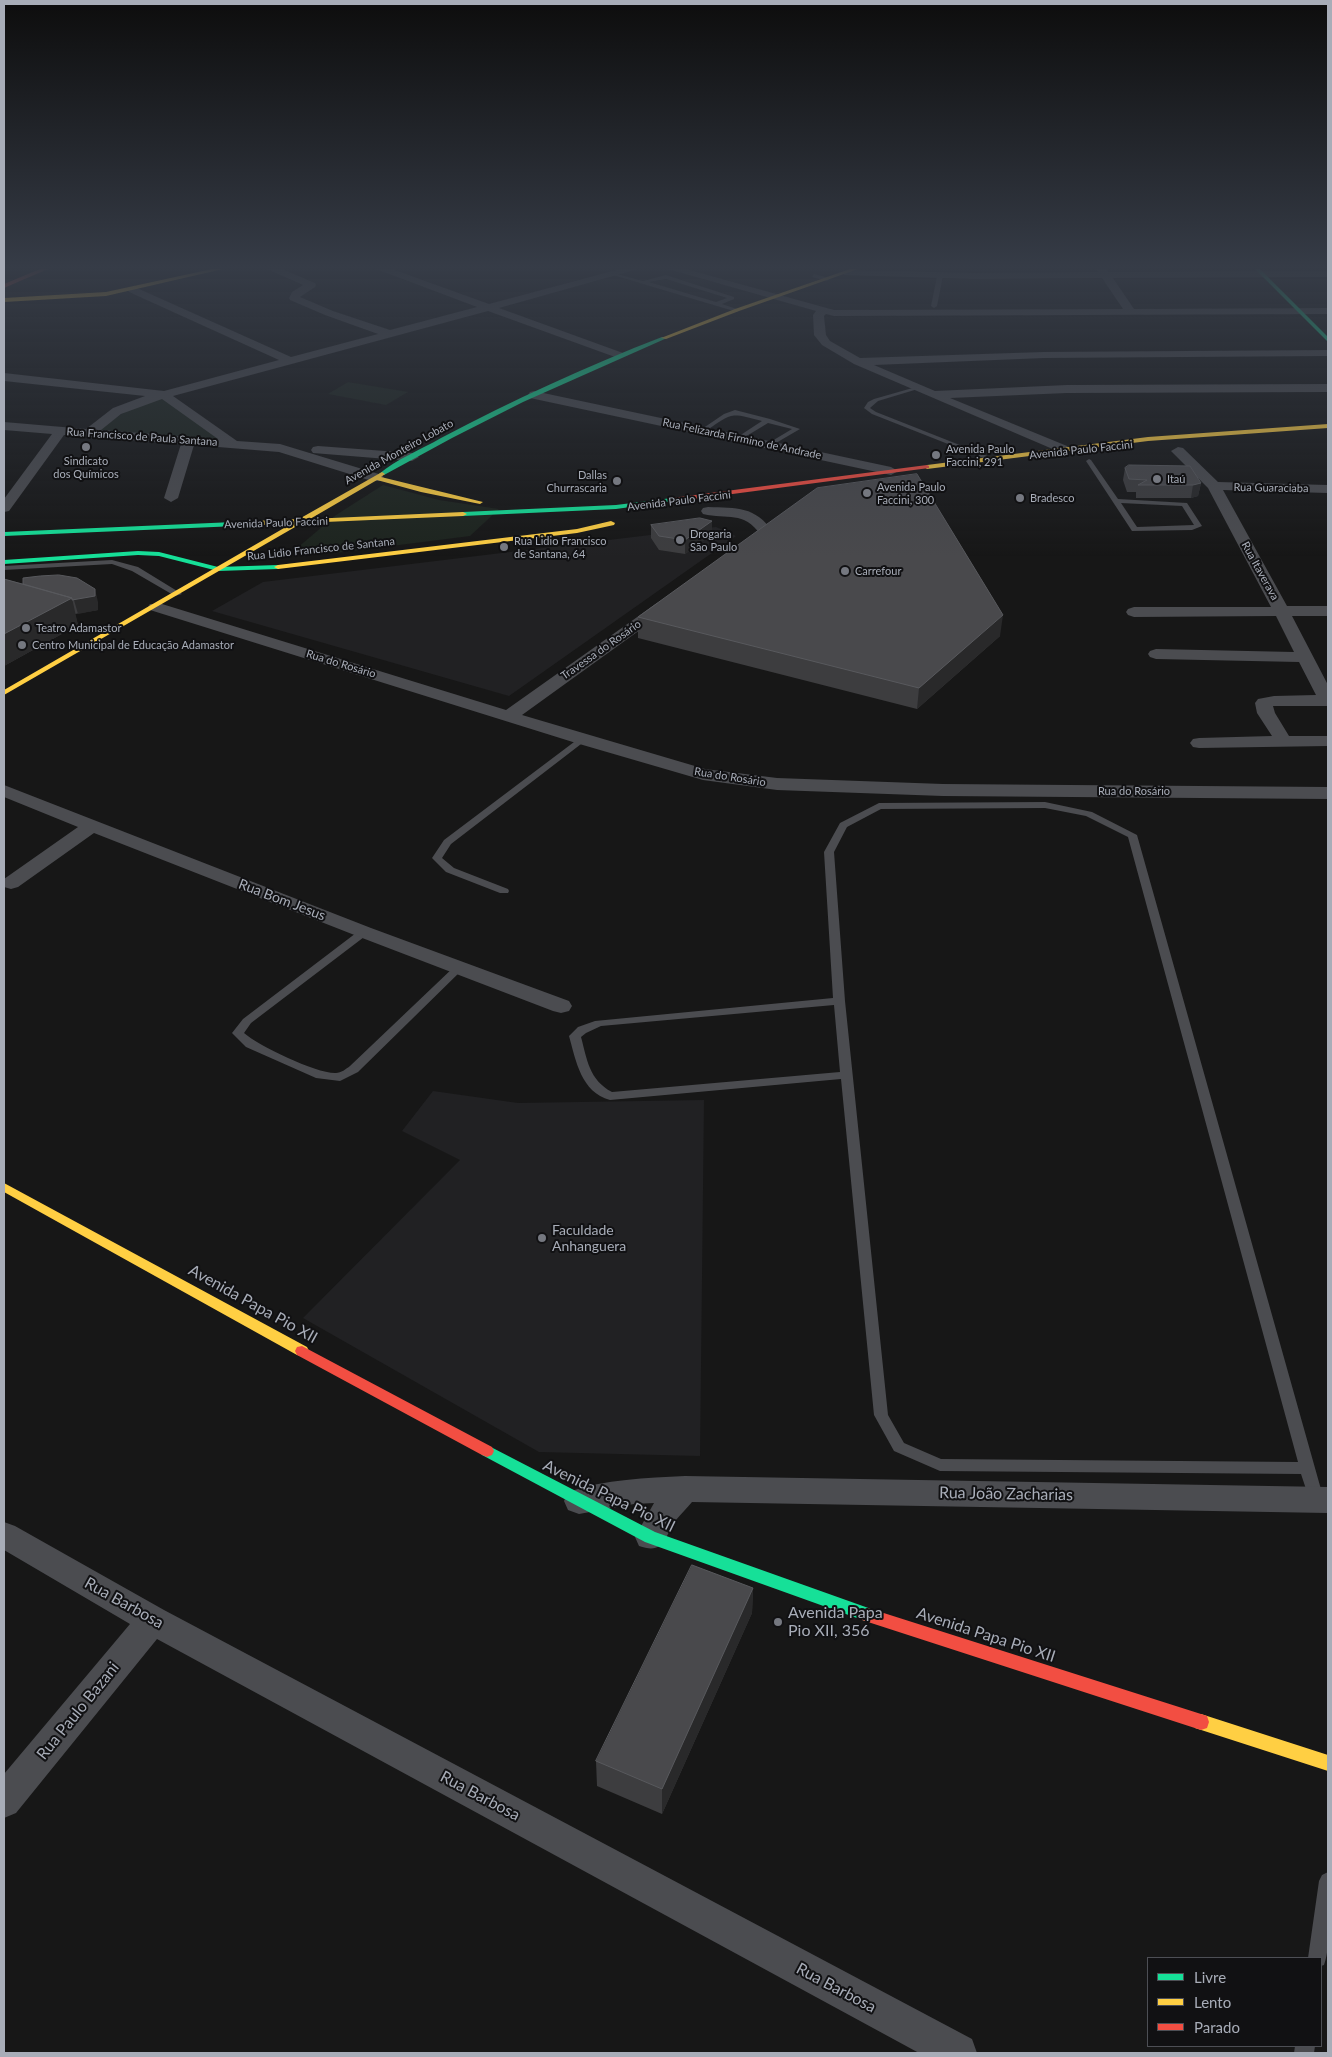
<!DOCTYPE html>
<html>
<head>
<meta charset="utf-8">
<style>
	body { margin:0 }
	#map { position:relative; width:1332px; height:2057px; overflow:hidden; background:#171717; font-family:Lato,sans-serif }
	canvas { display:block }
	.frame { position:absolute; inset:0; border:5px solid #a8adb8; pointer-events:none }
	.legend { position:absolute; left:1147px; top:1957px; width:175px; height:90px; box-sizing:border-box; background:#111113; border:1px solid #4d4f55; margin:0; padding:6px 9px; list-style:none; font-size:15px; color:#a8adb8 }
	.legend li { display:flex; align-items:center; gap:10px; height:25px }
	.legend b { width:25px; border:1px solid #4d4f55 }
</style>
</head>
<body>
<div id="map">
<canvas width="1332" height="2057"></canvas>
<div class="frame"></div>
<ul class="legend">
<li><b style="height:6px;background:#16e098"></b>Livre</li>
<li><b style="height:6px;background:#ffcf43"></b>Lento</li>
<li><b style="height:6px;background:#f24e42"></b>Parado</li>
</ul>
</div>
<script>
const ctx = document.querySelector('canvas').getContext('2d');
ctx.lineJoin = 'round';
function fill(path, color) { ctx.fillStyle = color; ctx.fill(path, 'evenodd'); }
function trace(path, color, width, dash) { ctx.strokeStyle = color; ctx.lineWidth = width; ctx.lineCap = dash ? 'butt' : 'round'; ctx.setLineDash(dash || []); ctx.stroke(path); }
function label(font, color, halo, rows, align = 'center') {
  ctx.font = font + ' Lato,sans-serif'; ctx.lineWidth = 4; ctx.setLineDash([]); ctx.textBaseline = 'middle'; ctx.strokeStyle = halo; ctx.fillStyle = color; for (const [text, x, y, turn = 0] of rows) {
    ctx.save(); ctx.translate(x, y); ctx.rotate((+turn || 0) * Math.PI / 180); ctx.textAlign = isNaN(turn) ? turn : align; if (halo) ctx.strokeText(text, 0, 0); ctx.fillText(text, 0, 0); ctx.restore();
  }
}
fill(new Path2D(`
	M716,527L736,536L509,696L212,611L263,582Z
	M433,1091L518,1103L704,1100L700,1456L539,1452L303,1318L460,1160L402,1131Z`), '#212123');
fill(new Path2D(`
	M348,382L408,392L386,405L328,394Z
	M166,397L221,440L98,430L132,407Z
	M383,485L439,500L499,509L470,536L336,553L296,549L336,515Z`), '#1d241e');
fill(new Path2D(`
	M613,273L643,281L666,275L734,297V299L722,304L740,310L737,312L613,275ZM666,279L727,298L716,302L649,282Z
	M814,274L829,278L830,279L827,281L812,277Z
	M940,274L943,276L937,306L934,308L931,306L937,276Z
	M916,387L921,388L878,401L870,408L876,412L990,457V459H986L872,414L864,408L868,402L874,399Z
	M735,410L770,419L800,429L769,447L767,446V444L792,429L768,423L740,440H736V438L762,421C728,412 733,413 704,432L699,431L724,414Z
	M1089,459L1091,460L1118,499L1187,503L1202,526L1192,530L1132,531L1086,461ZM1121,503L1182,506L1194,525L1137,527Z
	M112,560L138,567L182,594L175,596L132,571L112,564L4,570V566Z
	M582,736L586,739L585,741L451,844L442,858L454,868L508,889L509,891L508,893H500L446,872L432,858L444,840Z
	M1045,802L1092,812L1137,835L1324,1500L1321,1504L1316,1506L1311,1504L1301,1474L940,1471L894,1451L874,1415L841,1079L610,1100C581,1092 576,1061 569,1036L578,1027L595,1021L833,998L824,852L840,823L879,803ZM1045,808L1086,816L1128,837L1298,1462L941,1459L904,1443L888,1415L845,1001L834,852L847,827L881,809ZM834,1005L840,1072L612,1092C589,1080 587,1059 581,1037L586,1033L601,1026Z
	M364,929L369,932L368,934L251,1023L244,1033C259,1046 317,1074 336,1073C341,1073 346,1069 350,1066L455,966H463L464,968L358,1072L340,1081L316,1078L246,1047L232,1033L243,1019L360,930Z
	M1328,1872C1329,1895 1332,1944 1324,1965L1321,1966V1958H1308L1319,1881L1322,1875Z
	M1295,2046H1315L1314,2053H1294Z`), '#4b4c50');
fill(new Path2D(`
	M267,269H282L315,283L316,285L315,287L300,297L333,311L390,330L477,307L376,269H392L489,304L620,269H638L499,308L623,353L625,355L623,357H615L488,311L173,396L237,441L280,444L382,475L384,478L382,481H372L279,452L194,445L178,498L171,502L164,498L181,444L64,435L9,511L4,512V499L52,434L4,430V422L86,429L113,408L145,396L4,381V373L164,391L279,360L129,292L128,290L129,288H137L291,357L378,334L325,315L290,300L289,298L292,292L303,285ZM162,399L218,439L101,430L121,414Z
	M668,269H686L834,310L1123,309L1102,278L975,279L844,275V271L848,270L975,273L1098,272L1096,269H1106L1108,272L1328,271V277L1113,278L1134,309L1328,308V314L834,316L826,314L824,316L826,335L830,341L860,358L1044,352L1328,350V356L1044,358L874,365L935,391L1067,385L1328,384V392L1067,393L950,398L1067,446L1069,449L1062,453L854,364L822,345L814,335L813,315L816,311Z
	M534,391L891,467L898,471L891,475L530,398L528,395L530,392Z
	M318,446L412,453L419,457L412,461L313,453L311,450L313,447Z
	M1178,447L1183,448L1218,482L1328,485V493L1223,490L1287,606H1328V616H1292L1328,685V706H1273L1275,713L1289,736H1328V746L1199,748L1193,747L1190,743L1193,739L1199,738L1272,736L1257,713L1255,703L1258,699L1274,696L1316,695L1299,662L1156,659L1150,657L1148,654L1150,651L1156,649L1294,652L1276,616L1134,617L1128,615L1126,612L1128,609L1134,607H1271L1208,488L1171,451Z
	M708,507C737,508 755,506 773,532L771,535H761C743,510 728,520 703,514L701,511L703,508Z
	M663,601L669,603L671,606L669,609L522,715L705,769L777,778L943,784L1328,787V799L943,796L777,790L703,780L576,743L150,610L148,607L150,604H162L506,710L657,603Z
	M4,785L371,928L569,1001L572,1006L569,1011L561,1013L553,1011L357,936L94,833L18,887L11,889L4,887V879L78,827L4,797Z
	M685,1476L1328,1487V1513L692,1502C687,1508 681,1514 676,1520C664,1537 665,1555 639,1546L635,1537L654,1503L634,1504L579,1514L568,1510L564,1501L568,1492C606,1479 646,1478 685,1476Z
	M4,1522L15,1526L164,1610L972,2039L977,2053H919L157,1639L16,1813L4,1818V1774L130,1624L4,1550Z`), '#4b4c50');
fill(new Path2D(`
	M1255,269H1260L1328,337V342Z
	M662,337L667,338L523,402L452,438L384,475L379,474C395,460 422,449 441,438C513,400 587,366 662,337Z
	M672,498L675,500L674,501L616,509L463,516L459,514L463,512L616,505Z
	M234,522H237V526L4,536V532Z
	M138,551L159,552L218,567L278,565L282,567L278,569L218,571L159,556L138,555L4,564V560Z
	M487,1445L655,1532L874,1610L876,1615L874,1620L868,1622L645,1542L482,1455L480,1451L482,1447Z`), '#16e098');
fill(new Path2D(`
	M212,269H223L106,296L4,302V298L106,292Z
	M850,269H858L739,311L666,339L661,338L735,309Z
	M1328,424V428L1148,441L927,469L924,467L927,465L1148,437Z
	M382,472L385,474L381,477L483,502L480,504L421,492L377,480L310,519L463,512L467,514L463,516L302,523L4,695V690L291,524L234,526H231V522L299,519Z
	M611,521L615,523L614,525L577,533L278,569L274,567L278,565L577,529Z
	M4,1183L307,1347L309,1351L307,1355L302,1356L297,1355L4,1192Z
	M1201,1714L1328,1755V1771L1195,1728L1193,1722L1195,1716Z`), '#ffcf43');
fill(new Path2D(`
	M40,269H48L4,288V284Z
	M927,465L929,466V468L672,502L669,500L672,498Z
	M302,1346L492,1447L494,1451L492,1455L487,1457L482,1455L297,1355L295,1351L297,1347Z
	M868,1608L1201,1714L1207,1716L1209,1722L1207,1728L1201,1730L868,1622L862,1620L860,1615L862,1610Z`), '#f24e42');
fill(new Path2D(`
	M1125,468L1201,483L1198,496L1191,498H1136V492H1127L1123,480Z
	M712,521V534L685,554L659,550L651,538V525Z
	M4,579L98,602V610L75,614L78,625L4,666Z
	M638,617L1000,636L917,709L638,638Z
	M753,1588L752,1613L662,1814L597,1786L596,1761Z`), '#3d3d3f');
fill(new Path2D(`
	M1201,483L1198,496L1191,498L1193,485Z
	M712,521V534L685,554V540Z
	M95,589L98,602V610L78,614L74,600Z
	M72,598L78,625L4,666V634Z
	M1003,615L1000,636L917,709L919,688Z
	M753,1588L752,1613L662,1814V1789Z`), '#29292a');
const building = new Path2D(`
	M1129,465L1190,466L1201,483L1193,485H1138L1147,480L1129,479L1125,468Z
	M917,474L1003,615L919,688L638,617L817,488Z
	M700,518L712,521L685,540L659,536L651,525Z
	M59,575L77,578L95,589V596L72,600V598L23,584V578L40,576Z
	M4,579L72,598L4,634Z
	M692,1565L753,1588L662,1789L596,1761Z`);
fill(building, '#49494c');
trace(building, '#58595d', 1);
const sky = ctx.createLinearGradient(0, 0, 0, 557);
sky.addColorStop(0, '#0d0d0d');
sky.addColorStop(0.48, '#363c47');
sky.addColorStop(1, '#363c4700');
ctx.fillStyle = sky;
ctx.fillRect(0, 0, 1332, 557);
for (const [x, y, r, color] of [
	[86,447,5,"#757880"],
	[936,455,5,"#757880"],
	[1157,479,5,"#757880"],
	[617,481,5,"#757880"],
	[867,493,5,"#757880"],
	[1020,498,5,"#757880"],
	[680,540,5,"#757880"],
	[504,547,5,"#757880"],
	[845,571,5,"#757880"],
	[26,628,5,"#757880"],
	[22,645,5,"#757880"],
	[542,1238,5,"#757880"],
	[778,1622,5,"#757880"]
]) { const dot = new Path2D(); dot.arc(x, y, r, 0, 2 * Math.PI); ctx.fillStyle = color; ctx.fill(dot); trace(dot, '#111113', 2); }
label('11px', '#a8adb8', '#111113', [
	["Rua Francisco de Paula Santana",142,437,4],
	["Rua Felizarda Firmino de Andrade",742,439,12],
	["Avenida Paulo Faccini",1081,450,-6],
	["Avenida Monteiro Lobato",399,452,-29],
	["Rua Guaraciaba",1271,488,1],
	["Avenida Paulo Faccini",679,501,-7],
	["Avenida Paulo Faccini",276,523,-2],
	["Rua Lidio Francisco de Santana",321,549,-6],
	["Rua Itaverava",1260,571,61],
	["Travessa do Rosário",601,650,-35],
	["Rua do Rosário",341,664,17],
	["Rua do Rosário",730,777,9],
	["Rua do Rosário",1134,791]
]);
label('11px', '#a8adb8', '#111113', [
	["Avenida Paulo",946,449],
	["Faccini, 291",946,462],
	["Sindicato",86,461,"center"],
	["dos Químicos",86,474,"center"],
	["Dallas",607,475,"right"],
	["Churrascaria",607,488,"right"],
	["Itaú",1167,479],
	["Avenida Paulo",877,487],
	["Faccini, 300",877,500],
	["Bradesco",1030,498],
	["Drogaria",690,534],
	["São Paulo",690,547],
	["Rua Lidio Francisco",514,541],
	["de Santana, 64",514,554],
	["Carrefour",855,571],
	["Teatro Adamastor",36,628],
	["Centro Municipal de Educação Adamastor",32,645]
], 'left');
label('14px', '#a8adb8', '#111113', [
	["Rua Bom Jesus",282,900,21]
]);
label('14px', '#a8adb8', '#111113', [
	["Faculdade",552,1230],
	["Anhanguera",552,1246]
], 'left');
label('16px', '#a8adb8', '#111113', [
	["Avenida Papa Pio XII",253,1304,29],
	["Rua João Zacharias",1006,1494,1],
	["Avenida Papa Pio XII",609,1496,26],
	["Rua Barbosa",124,1603,29],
	["Avenida Papa Pio XII",986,1635,18],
	["Rua Paulo Bazani",78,1711,-51],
	["Rua Barbosa",480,1796,28],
	["Rua Barbosa",836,1988,28]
]);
label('16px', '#a8adb8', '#111113', [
	["Avenida Papa",788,1613],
	["Pio XII, 356",788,1631]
], 'left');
</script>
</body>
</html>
